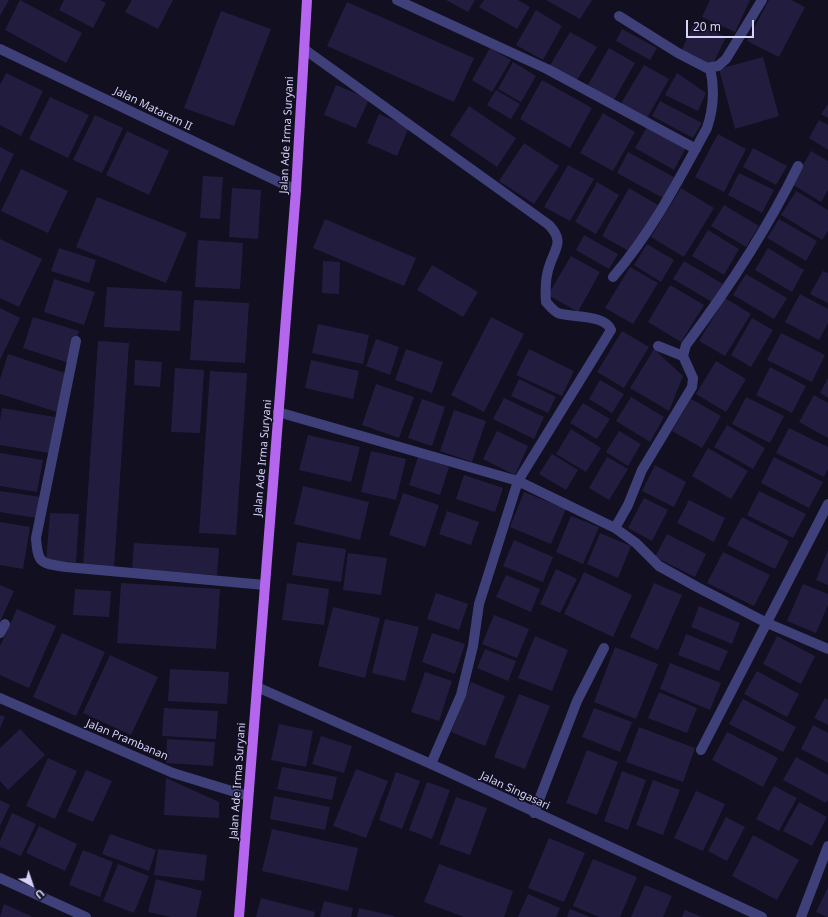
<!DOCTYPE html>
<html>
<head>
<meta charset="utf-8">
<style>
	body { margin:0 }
	#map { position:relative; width:828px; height:917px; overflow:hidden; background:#110f20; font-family:"Noto Sans",sans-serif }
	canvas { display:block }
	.north { position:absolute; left:12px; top:865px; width:40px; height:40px; -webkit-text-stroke:3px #110f20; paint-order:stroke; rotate:140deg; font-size:11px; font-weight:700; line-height:16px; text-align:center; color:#d5d3fa }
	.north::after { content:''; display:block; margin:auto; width:14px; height:18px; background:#d5d3fa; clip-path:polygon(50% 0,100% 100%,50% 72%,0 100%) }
	.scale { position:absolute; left:686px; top:20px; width:68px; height:18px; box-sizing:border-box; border:2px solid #d5d3fa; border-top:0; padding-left:5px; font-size:12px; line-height:14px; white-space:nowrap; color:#d5d3fa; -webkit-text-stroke:3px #110f20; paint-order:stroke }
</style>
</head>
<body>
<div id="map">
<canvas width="828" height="917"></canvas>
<div class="north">U</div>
<div class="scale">20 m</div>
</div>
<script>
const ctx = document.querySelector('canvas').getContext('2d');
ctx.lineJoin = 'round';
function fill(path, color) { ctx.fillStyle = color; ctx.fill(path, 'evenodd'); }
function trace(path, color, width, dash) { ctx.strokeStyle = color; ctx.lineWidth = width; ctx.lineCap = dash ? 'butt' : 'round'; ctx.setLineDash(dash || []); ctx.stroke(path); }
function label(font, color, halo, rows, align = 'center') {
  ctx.font = font + ' "Noto Sans",sans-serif'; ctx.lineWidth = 3; ctx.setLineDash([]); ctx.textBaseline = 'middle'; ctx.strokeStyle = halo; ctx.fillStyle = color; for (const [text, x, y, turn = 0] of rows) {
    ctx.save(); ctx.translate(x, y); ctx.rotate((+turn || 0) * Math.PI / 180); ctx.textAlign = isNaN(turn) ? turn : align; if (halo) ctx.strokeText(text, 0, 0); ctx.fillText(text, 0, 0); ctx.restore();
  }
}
fill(new Path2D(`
	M0,0H9L0,16Z
	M20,0L82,33L66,63L5,30Z
	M64,0H100L106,3L93,28L59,10Z
	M132,0H173L158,29L125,12Z
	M446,0H475L468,12Z
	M484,0H518L530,7L517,29L479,7Z
	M546,0H592L580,19Z
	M710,0H750L735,32L702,17Z
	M769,0H791L805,7L779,57L747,41Z
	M347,2L474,58L454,102L327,46Z
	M536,10L562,26L543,60L516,45Z
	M221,11L271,29L234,126L184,108Z
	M694,23L726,37L712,66L681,52Z
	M622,29L657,48L650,60L616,41Z
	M570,32L597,47L576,82L549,67Z
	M490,48L511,60L492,92L472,80Z
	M609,48L635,63L611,105L585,90Z
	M763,57L779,116L735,129L719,69Z
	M513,62L536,76L521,102L498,89Z
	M644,65L669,79L646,120L620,105Z
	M6,73L43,91L21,136L0,125V85Z
	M677,73L706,93L698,111L665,95Z
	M542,80L592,108L570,148L520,119Z
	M336,85L369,99L356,128L324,115Z
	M496,90L520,104L511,119L487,105Z
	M50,97L89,115L68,158L29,139Z
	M660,101L702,123L693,138L652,116Z
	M828,104V118L821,114Z
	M469,106L516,138L497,167L450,135Z
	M603,113L635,132L613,171L580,153Z
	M379,114L409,127L397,156L367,143Z
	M95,115L123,128L102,173L73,160Z
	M819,120L828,125V150L809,138Z
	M648,125L687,146L674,170L635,148Z
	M127,131L169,151L149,195L106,175Z
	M718,134L746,149L724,192L695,177Z
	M524,143L559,166L534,204L499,181Z
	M0,147L14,154L0,183Z
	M753,148L787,166L776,185L743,167Z
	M811,151L828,161V190L821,202L792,184Z
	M628,152L674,177L663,198L617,173Z
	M568,165L594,179L570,221L544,207Z
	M21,169L68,191L48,233L1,211Z
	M739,173L774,190L762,213L728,195Z
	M203,176L223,177L220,219L200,218Z
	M597,182L619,195L596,234L575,222Z
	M232,188L261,190L258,239L229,237Z
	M629,188L658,205L631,252L602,236Z
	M681,188L714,208L684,257L651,237Z
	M796,191L828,210V231L822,240L781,215Z
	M97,197L187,233L166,283L76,247Z
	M724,205L759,226L746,247L711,226Z
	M325,219L416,258L404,286L313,248Z
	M779,219L817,241L806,261L767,238Z
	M708,230L739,249L724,275L692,256Z
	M584,235L618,254L609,269L576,250Z
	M0,239L42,259L19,307L0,298Z
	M198,240L243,243L240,289L195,287Z
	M647,244L674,260L661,282L634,265Z
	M59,248L96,260L89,283L51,271Z
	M768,248L804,270L792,292L755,270Z
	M571,256L600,272L578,312L548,295Z
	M323,261L340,262L339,294L322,293Z
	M684,261L723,284L712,302L673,279Z
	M432,265L478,292L463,317L417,290Z
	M630,267L658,283L633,324L605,308Z
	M823,271L828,273V303L810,294Z
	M746,274L787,298L774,319L733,295Z
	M54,279L95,292L84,325L44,312Z
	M670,285L704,305L681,342L648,322Z
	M107,287L182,291L180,331L104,327Z
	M800,294L828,309V323L819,340L785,322Z
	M725,298L751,314L725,356L699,341Z
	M194,300L249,303L245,363L190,360Z
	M0,308L20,318L0,360Z
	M33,317L79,331L69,363L23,348Z
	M491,317L524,334L484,412L451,395Z
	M752,318L773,330L751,367L731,355Z
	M318,324L369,335L363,364L312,353Z
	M622,331L649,347L624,388L597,372Z
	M781,333L825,355L812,382L767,360Z
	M376,339L399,347L390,375L366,366Z
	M98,341L129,343L114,568L83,566Z
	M406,349L443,362L432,393L395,380Z
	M529,349L574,371L562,396L516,375Z
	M654,349L683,376L669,411L630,388Z
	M8,354L65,373L57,412L0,394V379Z
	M135,360L162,362L160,387L134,385Z
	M311,360L359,371L353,399L305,388Z
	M716,361L746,379L726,412L696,394Z
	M770,367L806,386L792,413L756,395Z
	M175,368L204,370L200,433L171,432Z
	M210,371L247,373L236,535L199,533Z
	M828,378V398L820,393Z
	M519,379L556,397L548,413L511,396Z
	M600,380L624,394L612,413L589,399Z
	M376,384L414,397L399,438L362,425Z
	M814,395L828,403V438L799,422Z
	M631,397L664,417L650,442L616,421Z
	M746,397L784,416L770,443L732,424Z
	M504,398L544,417L534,439L493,419Z
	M422,399L445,407L432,446L408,438Z
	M691,399L721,416L702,448L672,431Z
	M583,403L610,419L597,439L570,423Z
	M2,408L55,417L49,453L0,445V421Z
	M454,410L486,421L472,462L440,451Z
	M727,425L765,448L753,469L714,447Z
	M789,428L828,447V469L824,477L776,453Z
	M571,429L601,448L586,472L556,454Z
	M497,431L528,446L515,475L483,459Z
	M619,431L641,444L628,466L606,452Z
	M308,435L360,447L351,482L299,470Z
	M708,448L748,471L731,499L692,476Z
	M371,451L406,459L396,500L361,492Z
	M0,453L43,460L37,492L0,486Z
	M552,454L578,470L566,490L539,474Z
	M418,457L449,467L440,495L409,485Z
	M607,457L628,469L609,500L589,488Z
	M774,457L823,482L809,508L761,483Z
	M655,465L686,482L674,507L642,491Z
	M464,475L503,488L495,512L456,499Z
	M303,486L369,502L360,540L294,524Z
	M0,491L41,497L37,518L0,512Z
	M759,491L806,514L793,538L747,515Z
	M524,492L566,509L551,544L510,527Z
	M403,493L439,505L425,547L389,535Z
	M644,498L668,510L652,541L628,528Z
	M689,500L725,518L714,542L677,523Z
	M447,511L479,522L471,545L439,534Z
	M50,513L79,514L76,562L46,561Z
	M571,516L599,527L583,564L556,552Z
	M742,517L789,541L775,569L727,545Z
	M0,522L30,527L23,569L0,565Z
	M600,533L631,546L618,578L587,564Z
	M667,534L706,554L695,577L655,557Z
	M514,540L553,557L543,582L503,566Z
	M297,542L346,549L341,582L292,575Z
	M134,543L219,548L217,575L132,570Z
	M828,550V585L816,580Z
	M723,552L770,575L754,606L707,583Z
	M348,553L387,558L381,595L343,590Z
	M556,569L577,579L560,613L540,604Z
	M584,572L632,595L613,637L564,614Z
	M506,575L540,589L531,612L496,597Z
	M121,583L220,589L216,649L117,643Z
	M287,583L329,589L324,625L282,620Z
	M654,583L682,595L658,650L630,637Z
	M803,584L828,594V605L816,633L787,621Z
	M0,585L14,591L0,622Z
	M75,589L111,591L109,617L73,615Z
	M436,593L468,604L459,630L427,619Z
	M699,606L740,623L732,644L691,627Z
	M333,607L380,618L365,678L318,666Z
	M17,609L56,626L29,688L0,675V646Z
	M494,615L529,629L517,658L482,644Z
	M385,619L419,627L405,681L372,673Z
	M62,633L105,652L76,716L33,697Z
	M432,633L465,644L455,674L422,662Z
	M686,634L728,651L719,671L678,655Z
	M535,636L568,650L552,691L518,678Z
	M777,636L815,656L801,684L763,664Z
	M615,647L658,664L636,719L594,702Z
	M485,649L516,661L508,681L477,668Z
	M110,655L158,677L131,735L83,713Z
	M670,663L721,683L710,710L660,689Z
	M170,669L229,672L227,704L168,701Z
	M757,671L799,694L787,717L744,694Z
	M425,672L452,681L439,721L411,712Z
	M471,682L505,696L485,746L451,732Z
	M659,692L697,708L687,733L648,718Z
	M519,694L550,706L525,769L494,757Z
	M825,698L828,700V725L814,718Z
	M743,699L796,727L783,752L729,724Z
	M164,708L218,711L216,739L162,736Z
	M594,708L632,722L620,752L582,737Z
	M0,715L5,717L0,728Z
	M279,724L313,731L306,767L271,760Z
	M813,725L828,733V763L801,749Z
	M639,727L695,748L683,782L626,762Z
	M20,729L45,755L8,790L0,781V748Z
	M727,732L778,758L763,787L712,760Z
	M321,736L352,746L344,773L312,764Z
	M167,739L215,742L213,766L166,763Z
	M587,750L618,762L597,815L566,803Z
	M796,757L828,775V800L826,803L783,780Z
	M48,758L77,771L55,819L26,806Z
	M282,767L337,777L332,800L277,789Z
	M356,769L388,781L366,838L333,826Z
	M86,770L112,781L93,822L67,811Z
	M622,771L646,780L628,830L604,821Z
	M396,772L420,781L402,829L379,820Z
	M166,778L219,802V818L164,815Z
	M653,780L680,790L663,835L636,825Z
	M427,782L450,790L432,839L409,830Z
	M774,786L797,798L779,831L756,819Z
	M696,791L725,804L703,851L674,838Z
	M274,796L330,807L325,830L270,819Z
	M456,797L487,808L470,855L439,844Z
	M0,800L10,805L0,826Z
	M799,802L827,817L812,846L783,831Z
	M12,813L36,824L21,856L0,847V841Z
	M726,817L745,827L727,861L708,851Z
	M39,826L77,844L65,871L26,853Z
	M272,829L358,848L348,891L262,871Z
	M110,834L156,850L149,871L102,854Z
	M753,835L799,860L777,900L732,876Z
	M549,838L585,853L564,902L528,888Z
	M158,849L207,855L204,881L154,875Z
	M83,850L113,862L100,897L69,885Z
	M593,859L637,877L620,917H599L573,906Z
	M118,864L149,876L134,913L103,901Z
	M439,864L513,891L504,917H464L424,902Z
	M156,879L202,891L196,917H171L148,912Z
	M645,885L672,896L663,917H631Z
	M828,887V917H827L816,912Z
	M528,894L560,908L556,917H518Z
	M261,898L315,912L314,917H256Z
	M324,901L353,908L351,917H320Z
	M4,904L33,917H0Z
	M359,908L394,916V917H357Z
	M570,909L590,917H567Z
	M685,910L702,917H682Z`), '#221d3f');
trace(new Path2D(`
	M397,0L547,69L696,149
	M619,16L678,53L707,68L718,66L726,59L762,0
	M0,49L296,190
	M304,49L549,225C564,241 556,247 550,264C545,277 545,289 546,302C549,305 553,311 558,313C571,318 605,314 611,330L518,481L479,604L473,646L461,695L431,764
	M613,277C653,230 678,181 707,128C714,107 715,89 710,68
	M76,341L36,538C38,564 40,563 66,567L265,585
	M658,346L683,356
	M278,412L518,481L615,528L636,543L659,566L697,587L767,623L828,649
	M615,528L628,505L642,470L692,387L693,378L683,356L686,345C728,289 767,230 798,166
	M0,633L5,624
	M257,687L431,764L762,917
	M0,698L173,773L248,796
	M701,750L828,504
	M534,813L577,701L604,648
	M0,878L86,917
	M801,917L828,846`), '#3f407a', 10);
trace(new Path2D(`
	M239,917L296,190L307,0`), '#b466ef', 10);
label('11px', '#d5d3fa', '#110f20', [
	["Jalan Mataram II",153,109,26],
	["Jalan Ade Irma Suryani",287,135,-87],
	["Jalan Ade Irma Suryani",263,458,-85],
	["Jalan Prambanan",127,740,23],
	["Jalan Ade Irma Suryani",238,781,-86],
	["Jalan Singasari",515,791,25]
]);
</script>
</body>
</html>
